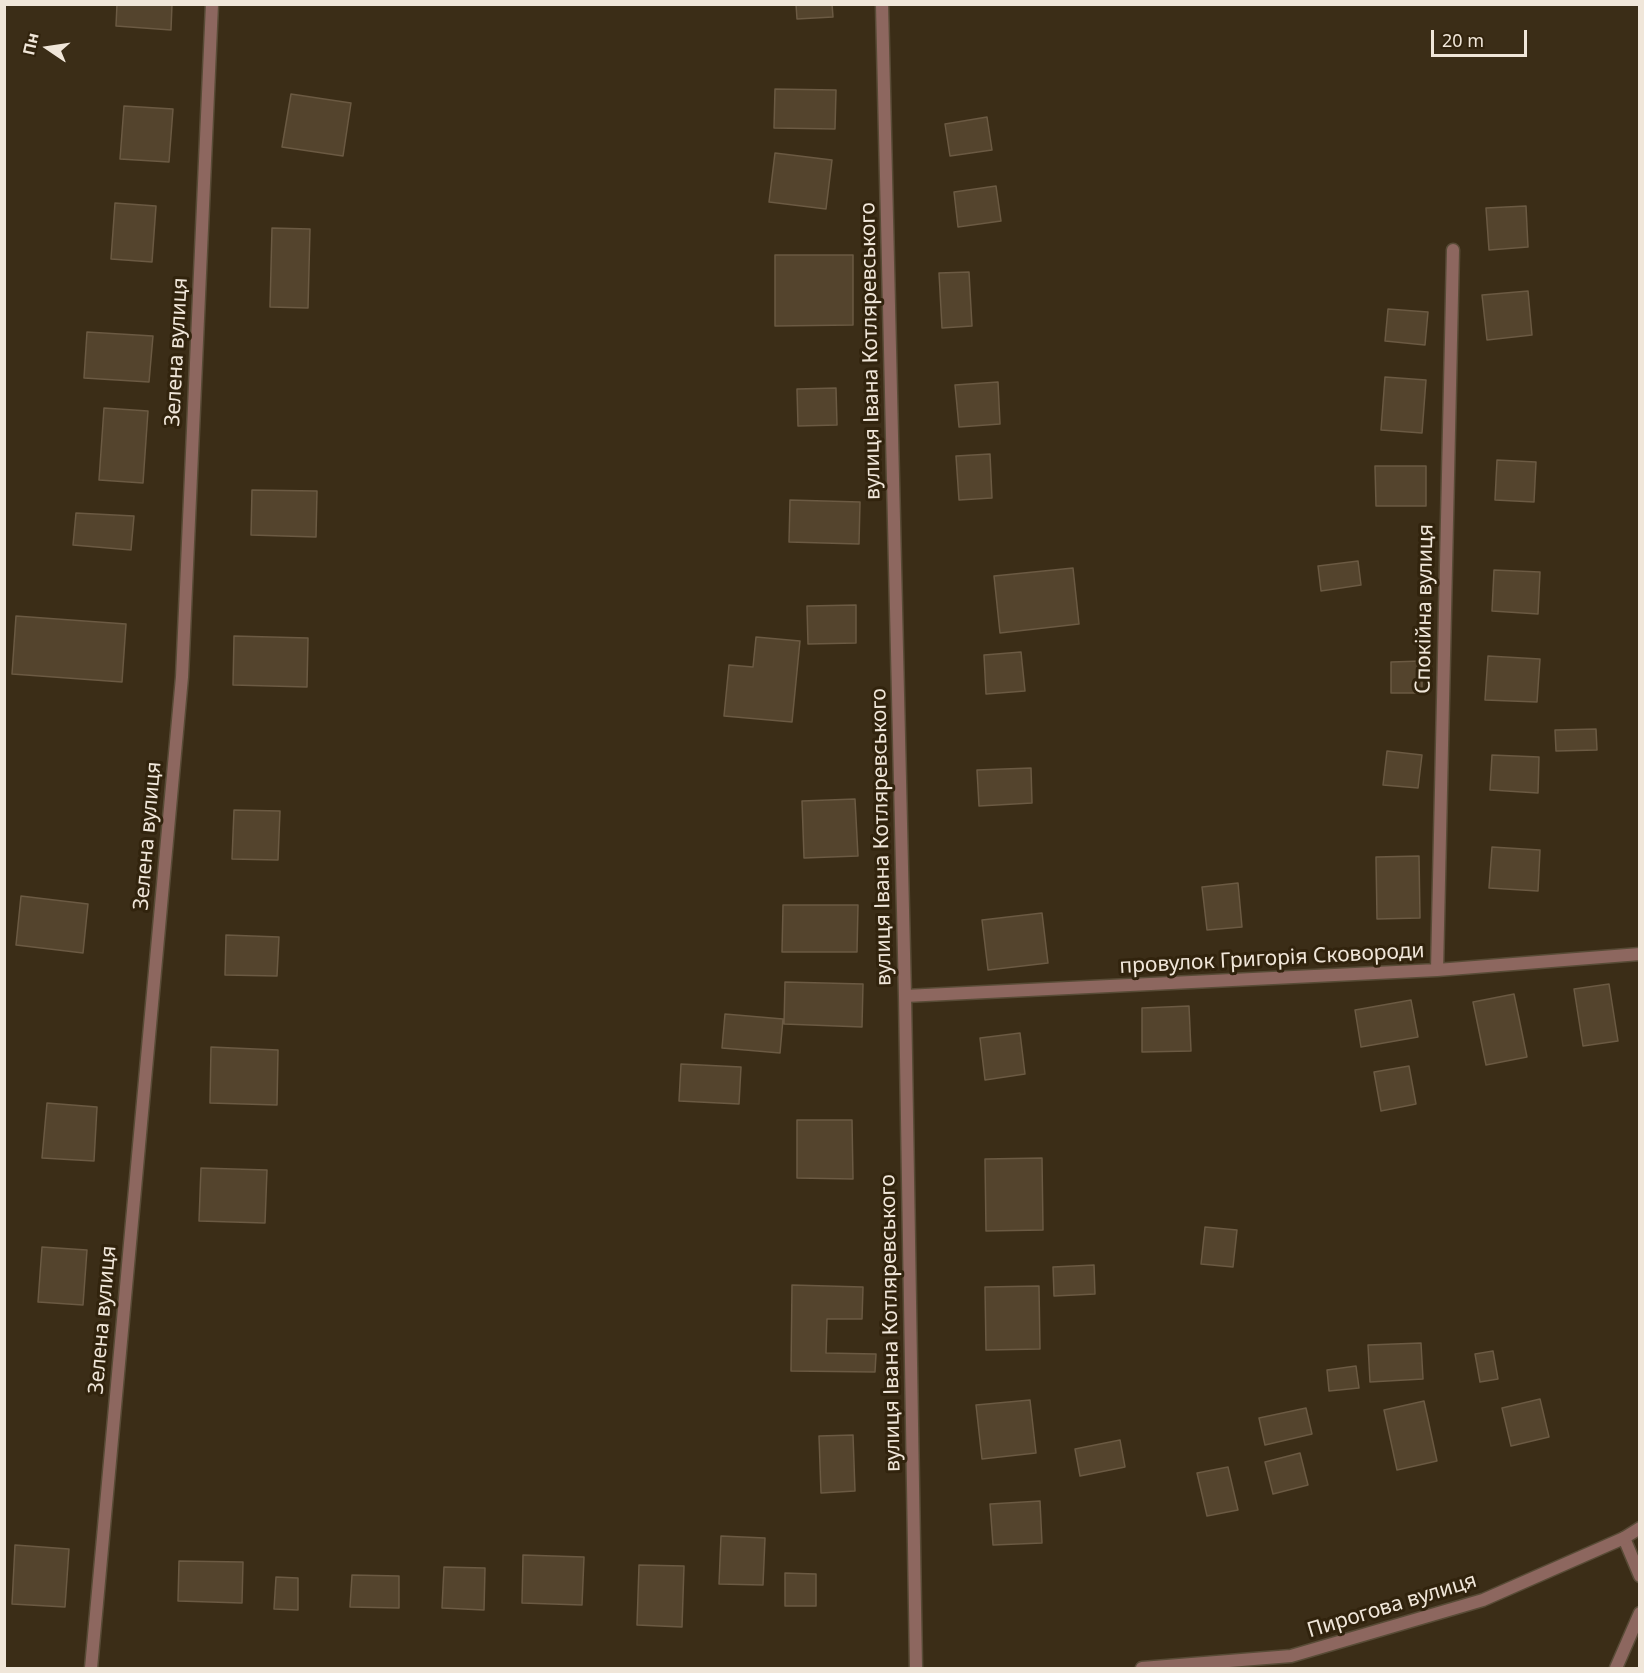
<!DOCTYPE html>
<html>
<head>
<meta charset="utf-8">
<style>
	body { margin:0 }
	#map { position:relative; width:1644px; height:1673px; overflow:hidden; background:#3b2d17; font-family:"Noto Sans",sans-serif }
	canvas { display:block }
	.frame { position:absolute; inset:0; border:6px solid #f0e6d9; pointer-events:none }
	.north { position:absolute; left:18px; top:18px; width:60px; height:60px; -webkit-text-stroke:4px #31230d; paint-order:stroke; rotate:283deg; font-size:16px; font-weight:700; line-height:24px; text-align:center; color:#f0e6d9 }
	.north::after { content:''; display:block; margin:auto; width:21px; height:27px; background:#f0e6d9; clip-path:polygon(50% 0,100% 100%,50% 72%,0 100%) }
	.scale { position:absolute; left:1431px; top:30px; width:96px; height:27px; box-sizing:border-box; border:3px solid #f0e6d9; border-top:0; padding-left:8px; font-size:18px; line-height:21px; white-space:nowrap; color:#f0e6d9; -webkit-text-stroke:4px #31230d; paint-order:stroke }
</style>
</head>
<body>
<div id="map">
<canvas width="1644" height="1673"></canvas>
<div class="frame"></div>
<div class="north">Пн</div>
<div class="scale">20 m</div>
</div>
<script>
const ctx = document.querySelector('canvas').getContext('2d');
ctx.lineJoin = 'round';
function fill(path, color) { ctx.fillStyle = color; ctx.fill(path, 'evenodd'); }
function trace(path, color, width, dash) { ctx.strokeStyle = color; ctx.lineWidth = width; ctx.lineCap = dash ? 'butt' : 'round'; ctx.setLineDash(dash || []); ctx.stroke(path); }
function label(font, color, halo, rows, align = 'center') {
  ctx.font = font + ' "Noto Sans",sans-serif'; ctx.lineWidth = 6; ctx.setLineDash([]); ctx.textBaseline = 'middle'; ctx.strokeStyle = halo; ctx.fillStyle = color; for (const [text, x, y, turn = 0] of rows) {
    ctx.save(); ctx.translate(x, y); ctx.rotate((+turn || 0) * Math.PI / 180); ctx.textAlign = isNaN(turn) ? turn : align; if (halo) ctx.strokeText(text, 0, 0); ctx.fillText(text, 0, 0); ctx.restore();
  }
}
const building = new Path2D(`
	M117,4H172L171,30L116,26Z
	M796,4H832L833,17L797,19Z
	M775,89L836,90L835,129L774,128Z
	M291,94L351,103L343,156L282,147Z
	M124,106L173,109L169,162L120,159Z
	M987,117L992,150L950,156L945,124Z
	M775,153L832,160L826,209L769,202Z
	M996,186L1001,221L958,227L954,192Z
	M115,203L156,206L152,262L111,259Z
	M1526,206L1528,247L1489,250L1486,208Z
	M272,228L310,229L308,308L270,307Z
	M775,255H853V325L775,326Z
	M969,272L972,326L942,328L939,273Z
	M1528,291L1532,335L1487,340L1482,295Z
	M1388,309L1428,312L1425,345L1385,341Z
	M87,332L153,336L149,382L84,378Z
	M1385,377L1426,380L1422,433L1381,430Z
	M998,382L1000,424L959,427L955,385Z
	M836,388L837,425L798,426L797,389Z
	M104,408L148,411L143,483L99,480Z
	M990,454L992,498L959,500L956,456Z
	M1497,460L1536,462L1534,502L1495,500Z
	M1375,466H1426V506H1376Z
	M252,490L317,491L316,537L251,535Z
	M790,500L860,502L859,544L789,542Z
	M76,513L134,516L131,550L73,545Z
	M1358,561L1361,585L1321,591L1318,566Z
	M1073,568L1079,624L1000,633L994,576Z
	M1494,570L1540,572L1538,614L1492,611Z
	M856,605V643L808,644L807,606Z
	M16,616L126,624L122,682L12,674Z
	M234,636L308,638L307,687L233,685Z
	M756,637L800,641L792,722L724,716L729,665L753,667Z
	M1021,652L1025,691L986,694L984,655Z
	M1488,656L1540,659L1537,702L1485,700Z
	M1422,661V693H1391V662Z
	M1596,729L1597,750L1556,751L1555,730Z
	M1387,751L1422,755L1418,788L1383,785Z
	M1492,755L1539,757L1538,793L1490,790Z
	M1031,768L1032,803L979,806L977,770Z
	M855,799L858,856L804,858L802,801Z
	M234,810L280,811L278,860L232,859Z
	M1492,847L1540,850L1538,891L1489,888Z
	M1419,856L1420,918L1377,919L1376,857Z
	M1238,883L1242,927L1207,930L1202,887Z
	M21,896L88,904L83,953L16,945Z
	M783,905H858L857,952H782Z
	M1042,913L1048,963L988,970L982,920Z
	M226,935L279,937L277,976L225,975Z
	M785,982L863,984L862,1027L784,1024Z
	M1609,984L1618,1041L1583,1046L1574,989Z
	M1514,994L1527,1057L1486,1065L1473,1002Z
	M1411,1000L1418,1037L1361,1047L1355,1010Z
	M1189,1006L1191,1051L1142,1052V1008Z
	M725,1014L783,1019L780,1053L722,1048Z
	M1020,1033L1025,1074L985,1080L980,1038Z
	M211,1047L278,1050L277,1105L210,1103Z
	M681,1064L741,1067L739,1104L679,1101Z
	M1409,1066L1416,1104L1381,1111L1374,1072Z
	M47,1103L97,1107L94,1161L42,1158Z
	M797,1120H852L853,1179L797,1178Z
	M1042,1158L1043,1230L986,1231L985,1159Z
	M201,1168L267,1170L265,1223L199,1221Z
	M1205,1227L1237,1230L1233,1267L1201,1264Z
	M42,1247L87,1250L83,1305L38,1302Z
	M1094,1265L1095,1294L1054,1296L1053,1267Z
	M792,1285L863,1287L862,1319H827L826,1353L876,1354L875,1372L791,1371Z
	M1039,1286L1040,1349L986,1350L985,1287Z
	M1421,1343L1423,1379L1370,1382L1368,1345Z
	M1493,1351L1498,1379L1480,1382L1475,1354Z
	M1356,1366L1359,1388L1329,1391L1327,1370Z
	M1540,1399L1549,1437L1511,1446L1502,1408Z
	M1030,1400L1036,1453L982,1459L976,1405Z
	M1424,1401L1437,1461L1397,1470L1384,1410Z
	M1306,1408L1312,1434L1265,1445L1259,1418Z
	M853,1435L855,1491L821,1493L819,1436Z
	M1120,1440L1125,1467L1080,1476L1075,1449Z
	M1300,1453L1308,1485L1273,1494L1265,1462Z
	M1228,1467L1238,1510L1207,1516L1197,1473Z
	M1040,1501L1042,1543L993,1545L990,1504Z
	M721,1536L765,1538L763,1585L719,1584Z
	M15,1545L69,1549L65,1607L12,1604Z
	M523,1555L584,1557L582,1605L522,1603Z
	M179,1561L243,1562L242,1603L178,1601Z
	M639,1565L684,1566L682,1627L637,1625Z
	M444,1567L485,1568L484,1610L442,1608Z
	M785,1573L816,1574V1606H785Z
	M352,1575L399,1576V1608L350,1607Z
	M276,1577L298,1578V1610L274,1609Z`);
fill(building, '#54442d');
trace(building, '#6b5a43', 1.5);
const lane = new Path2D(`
	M1624,1538L1640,1576
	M1616,1668L1640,1613`);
const street = new Path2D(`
	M882,4L905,996L916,1668
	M1437,970L1453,250
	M905,996L1437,970L1640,954
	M91,1668L182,677L212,4
	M1142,1668L1291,1656L1483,1600L1624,1538L1640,1528`);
trace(lane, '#584b36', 15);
trace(street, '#584b36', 15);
trace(lane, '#8d675f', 12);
trace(street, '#8d675f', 12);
label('21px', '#f0e6d9', '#31230d', [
	["вулиця Івана Котляревського",871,351,-91],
	["Зелена вулиця",177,352,-87],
	["Спокійна вулиця",1425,609,-89],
	["Зелена вулиця",148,836,-85],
	["вулиця Івана Котляревського",882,837,-91],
	["провулок Григорія Сковороди",1272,959,-3],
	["Зелена вулиця",103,1320,-85],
	["вулиця Івана Котляревського",891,1323,-91],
	["Пирогова вулиця",1392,1606,-17]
]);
</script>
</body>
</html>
